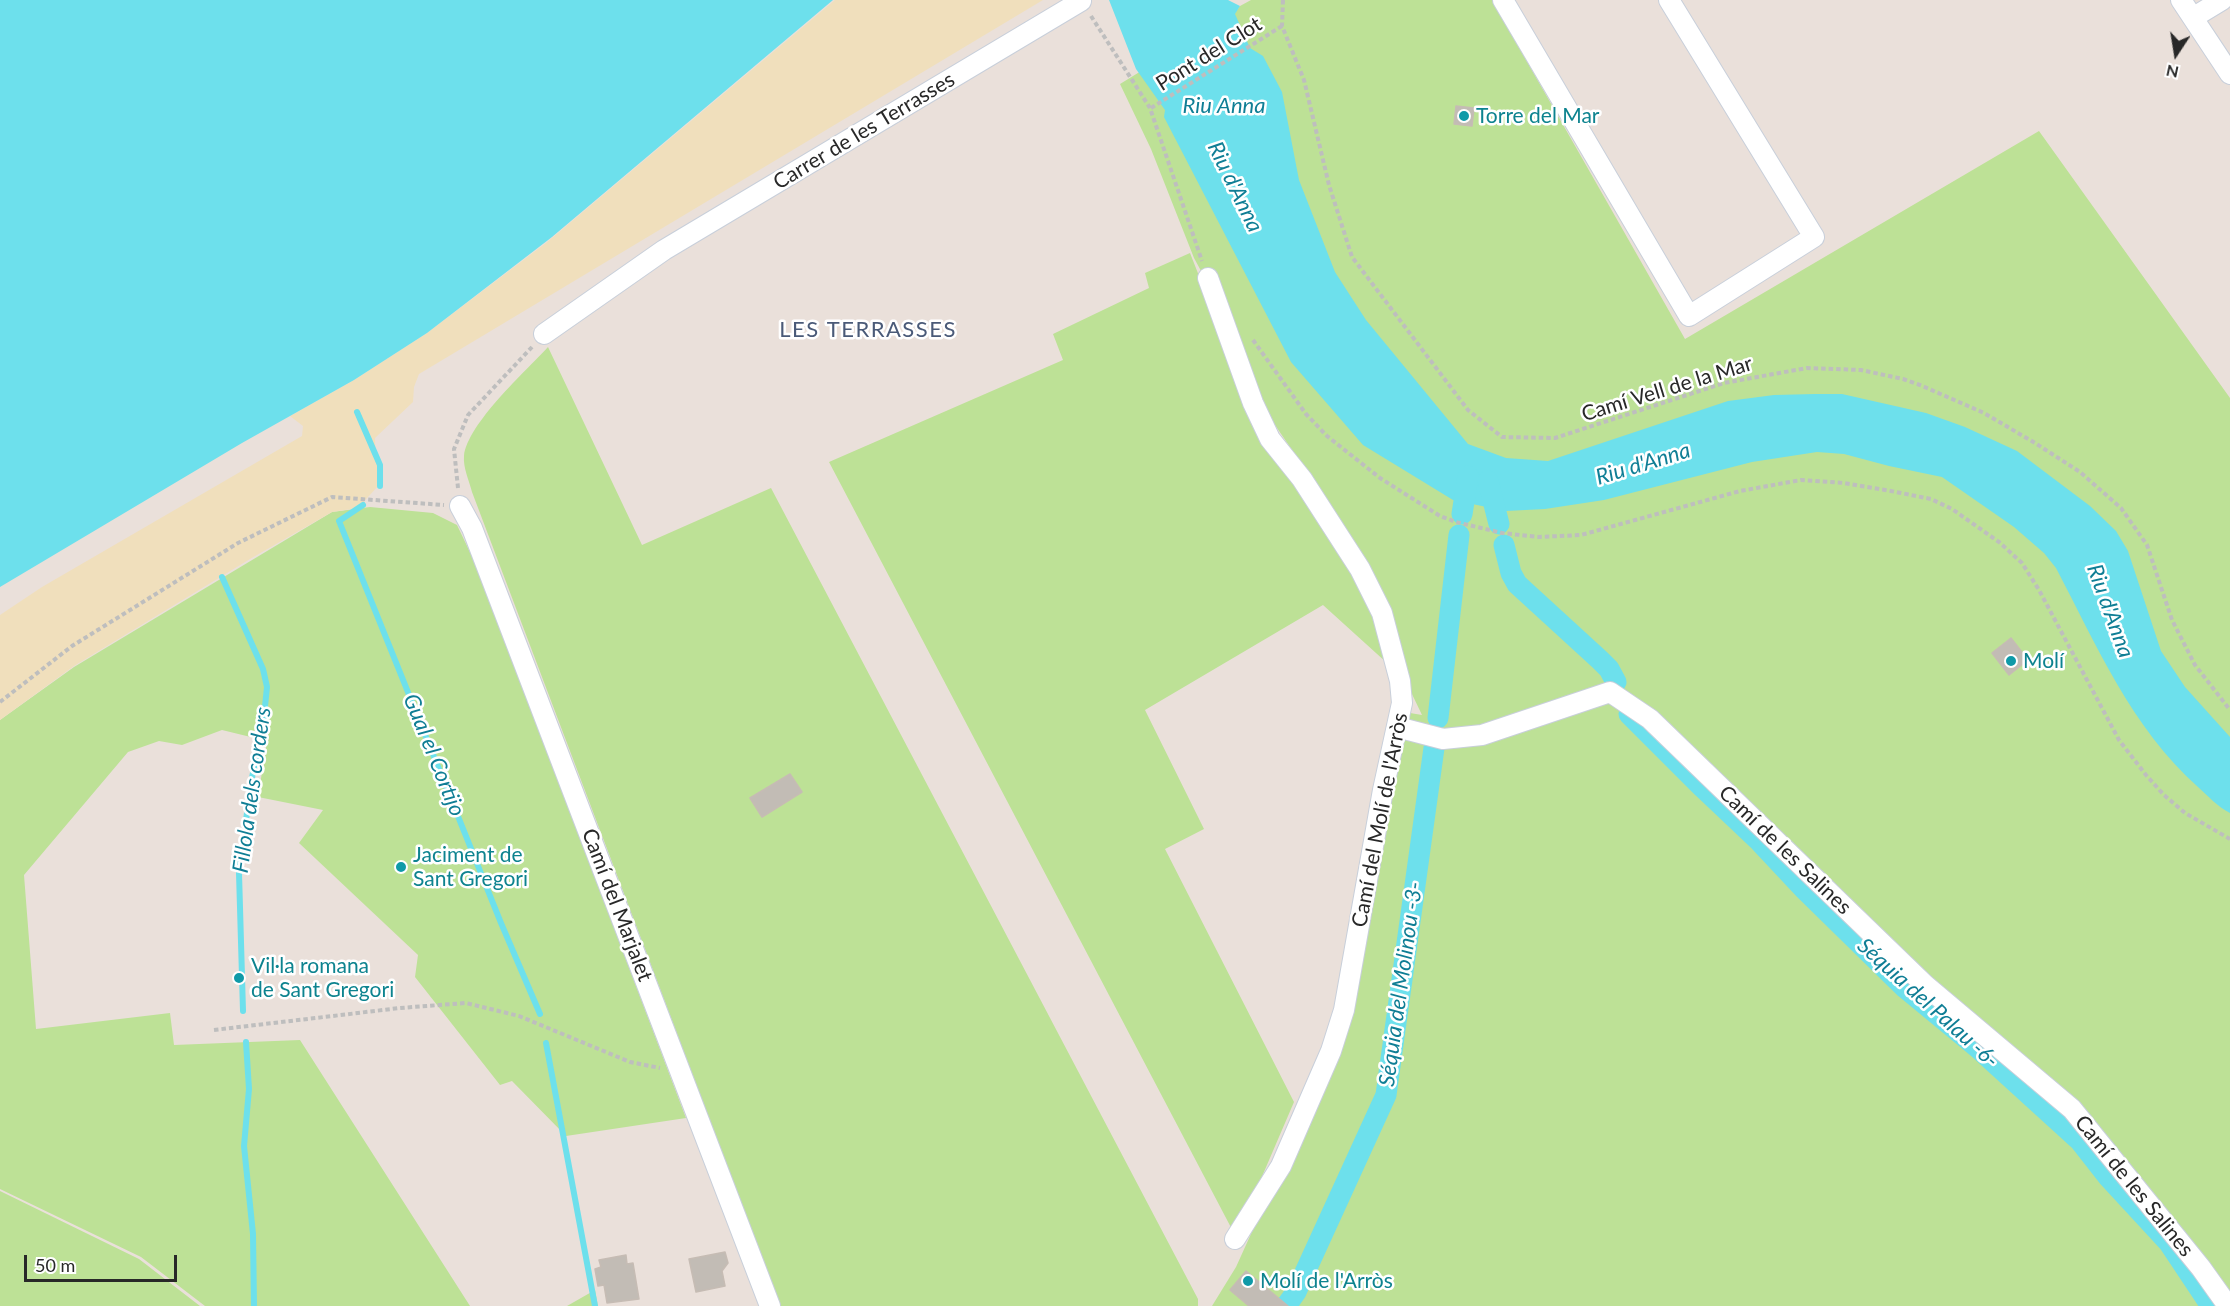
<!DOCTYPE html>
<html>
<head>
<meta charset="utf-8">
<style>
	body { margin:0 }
	#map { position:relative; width:2230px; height:1306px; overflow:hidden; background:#eae0da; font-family:Lato,sans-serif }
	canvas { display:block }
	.north { position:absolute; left:2146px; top:24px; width:60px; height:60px; -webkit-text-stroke:4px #fff; paint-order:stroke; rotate:192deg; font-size:16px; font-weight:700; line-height:24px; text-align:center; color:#282828 }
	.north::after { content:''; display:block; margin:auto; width:21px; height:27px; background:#282828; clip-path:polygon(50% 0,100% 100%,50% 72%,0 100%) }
	.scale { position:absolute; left:24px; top:1255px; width:153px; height:27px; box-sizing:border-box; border:3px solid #282828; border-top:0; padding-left:8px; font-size:18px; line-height:21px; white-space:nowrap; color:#282828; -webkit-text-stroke:4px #fff; paint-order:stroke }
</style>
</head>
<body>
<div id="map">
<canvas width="2230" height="1306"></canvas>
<div class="north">N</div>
<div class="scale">50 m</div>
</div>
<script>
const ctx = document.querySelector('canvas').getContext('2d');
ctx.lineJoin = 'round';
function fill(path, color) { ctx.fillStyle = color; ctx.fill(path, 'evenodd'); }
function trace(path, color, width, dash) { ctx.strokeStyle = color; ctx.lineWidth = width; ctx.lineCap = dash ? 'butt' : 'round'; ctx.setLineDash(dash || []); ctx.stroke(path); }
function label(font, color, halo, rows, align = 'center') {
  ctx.font = font + ' Lato,sans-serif'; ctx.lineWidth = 5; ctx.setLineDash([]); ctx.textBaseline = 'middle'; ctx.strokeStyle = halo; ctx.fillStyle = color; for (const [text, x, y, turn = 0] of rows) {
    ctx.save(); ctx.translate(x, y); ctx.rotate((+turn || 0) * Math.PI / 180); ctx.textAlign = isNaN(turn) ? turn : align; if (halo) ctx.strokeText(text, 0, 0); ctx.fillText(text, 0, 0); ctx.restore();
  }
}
fill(new Path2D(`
	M1251,0H1492L1685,339L2039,131L2230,398V1306H1212L1236,1267L1333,1053L1404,712L1422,715L1411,692L1386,608L1353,539L1264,409L1232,328L1194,258L1151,149L1120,84L1234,14L1240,6Z
	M1190,253L1218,324L1255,428L1358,571L1376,611L1387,663L1323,605L1145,710L1204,829L1165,849L1294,1102L1236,1237L829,462L1063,360L1053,334L1149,288L1145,273Z
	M548,347L642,545L771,488L1198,1299V1306H780L472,492C469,480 463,468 464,456C468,423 525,372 548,347Z
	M370,507L433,513L457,525L479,571L686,1118L566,1136L512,1081L500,1085L415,977L418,955L299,843L323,810L258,797L267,741L222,730L182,745L159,741L128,752L24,875L36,1029L170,1013L174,1045L300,1040L470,1306H205L141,1257L0,1189V720L74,667L332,512Z
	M0,1191L139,1259L200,1306H0Z
	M595,1290L598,1306H567Z`), '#bde196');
fill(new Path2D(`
	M835,0H1043L419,374L414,387L413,402L375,438C375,454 379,469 379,485L358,508L332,512L250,559L74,666L0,720V615L42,587L302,436L303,426L290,416L354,380L427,333L546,243Z`), '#f0dfbc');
fill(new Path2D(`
	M0,0H833L552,237L427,333L354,380L242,443L0,587Z
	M1109,0H1228L1240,6L1235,14L1250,48L1263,56L1282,92L1299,180L1335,272L1366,320L1468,444L1506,458L1548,461L1728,401L1774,395L1815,394H1842L1926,413L1965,427L2017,451L2090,506L2116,531L2128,551L2161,651L2185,687L2230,737V813C2218,807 2208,796 2198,787C2131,727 2097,646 2056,568L2044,553L2014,527L1942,477L1889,466L1844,454L1817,452L1752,462L1604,500L1545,509L1506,511L1453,500L1363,445L1291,362L1164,117L1165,110L1136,69Z`), '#6de0ec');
trace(new Path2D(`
	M357,412L380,465V486
	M363,505L339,521L501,923L540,1014
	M222,577L263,669L267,687L264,716L251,783L239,873L243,1011
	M246,1042L249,1089L244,1146L253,1234L254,1306
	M546,1043L595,1306`), '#6de0ec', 6);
trace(new Path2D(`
	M1488,481L1499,524
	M1462,514L1468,476
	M1504,545L1511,573L1517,584L1600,660L1609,669L1616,682
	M1629,714L1703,788L1760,842L1805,890L1905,988L1979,1049L2080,1141L2109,1178L2169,1243L2211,1306
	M1438,718L1459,535
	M1286,1306L1296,1292L1386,1095L1434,748`), '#6de0ec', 21);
const building = new Path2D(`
	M1456,106L1474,108L1472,126L1454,124Z
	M2011,638L2028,660L2009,675L1992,653Z
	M790,774L802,792L762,817L750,798Z
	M725,1252L728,1263L722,1271L725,1286L696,1292L689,1259Z
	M626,1255L627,1264L633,1263L639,1299L607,1303L604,1285L598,1286L595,1269L601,1267L599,1260Z
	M1246,1271L1288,1306H1249L1230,1290Z`);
fill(building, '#c2bcb5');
trace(building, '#c6bcb4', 1.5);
const minor = new Path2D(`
	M1503,0L1689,316L1814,237L1669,0
	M2181,0L2230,74
	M2194,17L2222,0
	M1208,278L1253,403L1270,439L1302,479L1360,569L1382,613L1400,681L1402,703L1383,790L1344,1010L1331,1051L1281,1166L1235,1239
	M544,334L664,250L1081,1
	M460,506L472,528L770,1306
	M1397,727L1443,739L1482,735L1610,692L1650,719L1925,985L2072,1109L2201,1268L2228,1306`);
trace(minor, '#c8cfda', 22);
trace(new Path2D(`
	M1283,0L1282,26L1304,80L1329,185L1352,257L1468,410L1502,437L1555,438L1724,383L1807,368L1861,370L1903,379L1920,385L1984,413L2035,443L2080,472L2121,508L2147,545L2172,620L2195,665L2230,710
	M1091,16L1150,108L1202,261
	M1151,108L1282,26
	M1253,340L1306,414L1327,436L1380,478L1440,516L1456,522L1502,533L1539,537L1581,535L1740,491L1801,480L1844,483L1891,491L1931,499L1952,509L1999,542L2022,563L2039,590L2119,740L2146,775L2164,795L2185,813L2230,839
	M458,488L454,449L468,415L532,347
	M0,702L72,646L238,543L332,497L444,505
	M214,1030L400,1008L466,1003L519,1016L630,1062L660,1068`), '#bebebe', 4, [4.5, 3]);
trace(minor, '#fff', 20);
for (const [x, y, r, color] of [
	[1464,116,6,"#0f9aa8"],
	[2011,661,6,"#0f9aa8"],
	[401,867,6,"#0f9aa8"],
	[239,978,6,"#0f9aa8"],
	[1248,1281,6,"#0f9aa8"]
]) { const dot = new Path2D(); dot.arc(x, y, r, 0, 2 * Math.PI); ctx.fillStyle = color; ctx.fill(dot); trace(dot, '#fff', 2); }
label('21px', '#282828', '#fff', [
	["Pont del Clot",1209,54,-32],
	["Carrer de les Terrasses",864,131,-31],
	["Camí Vell de la Mar",1667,389,-17],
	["Camí del Molí de l'Arròs",1380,820,-79],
	["Camí de les Salines",1785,850,44],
	["Camí del Marjalet",617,905,69],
	["Camí de les Salines",2134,1186,51]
]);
label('21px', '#0d838f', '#fff', [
	["Torre del Mar",1476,116],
	["Molí",2023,661],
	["Jaciment de",413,855],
	["Sant Gregori",413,879],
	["Vil·la romana",251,966],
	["de Sant Gregori",251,990],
	["Molí de l'Arròs",1260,1281]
], 'left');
label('italic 22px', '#0f7e95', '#fff', [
	["Riu Anna",1224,106],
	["Riu d'Anna",1235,187,64],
	["Riu d'Anna",1643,464,-17],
	["Riu d'Anna",2110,611,70],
	["Gual el Cortijo",434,755,68],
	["Fillola dels corders",252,790,-82],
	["Séquia del Molinou -3-",1401,984,-82],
	["Séquia del Palau -6-",1928,1003,42]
]);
ctx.letterSpacing = '1.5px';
label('22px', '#4a5a78', '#fff', [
	["LES TERRASSES",868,330]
]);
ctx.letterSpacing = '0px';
</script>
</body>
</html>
